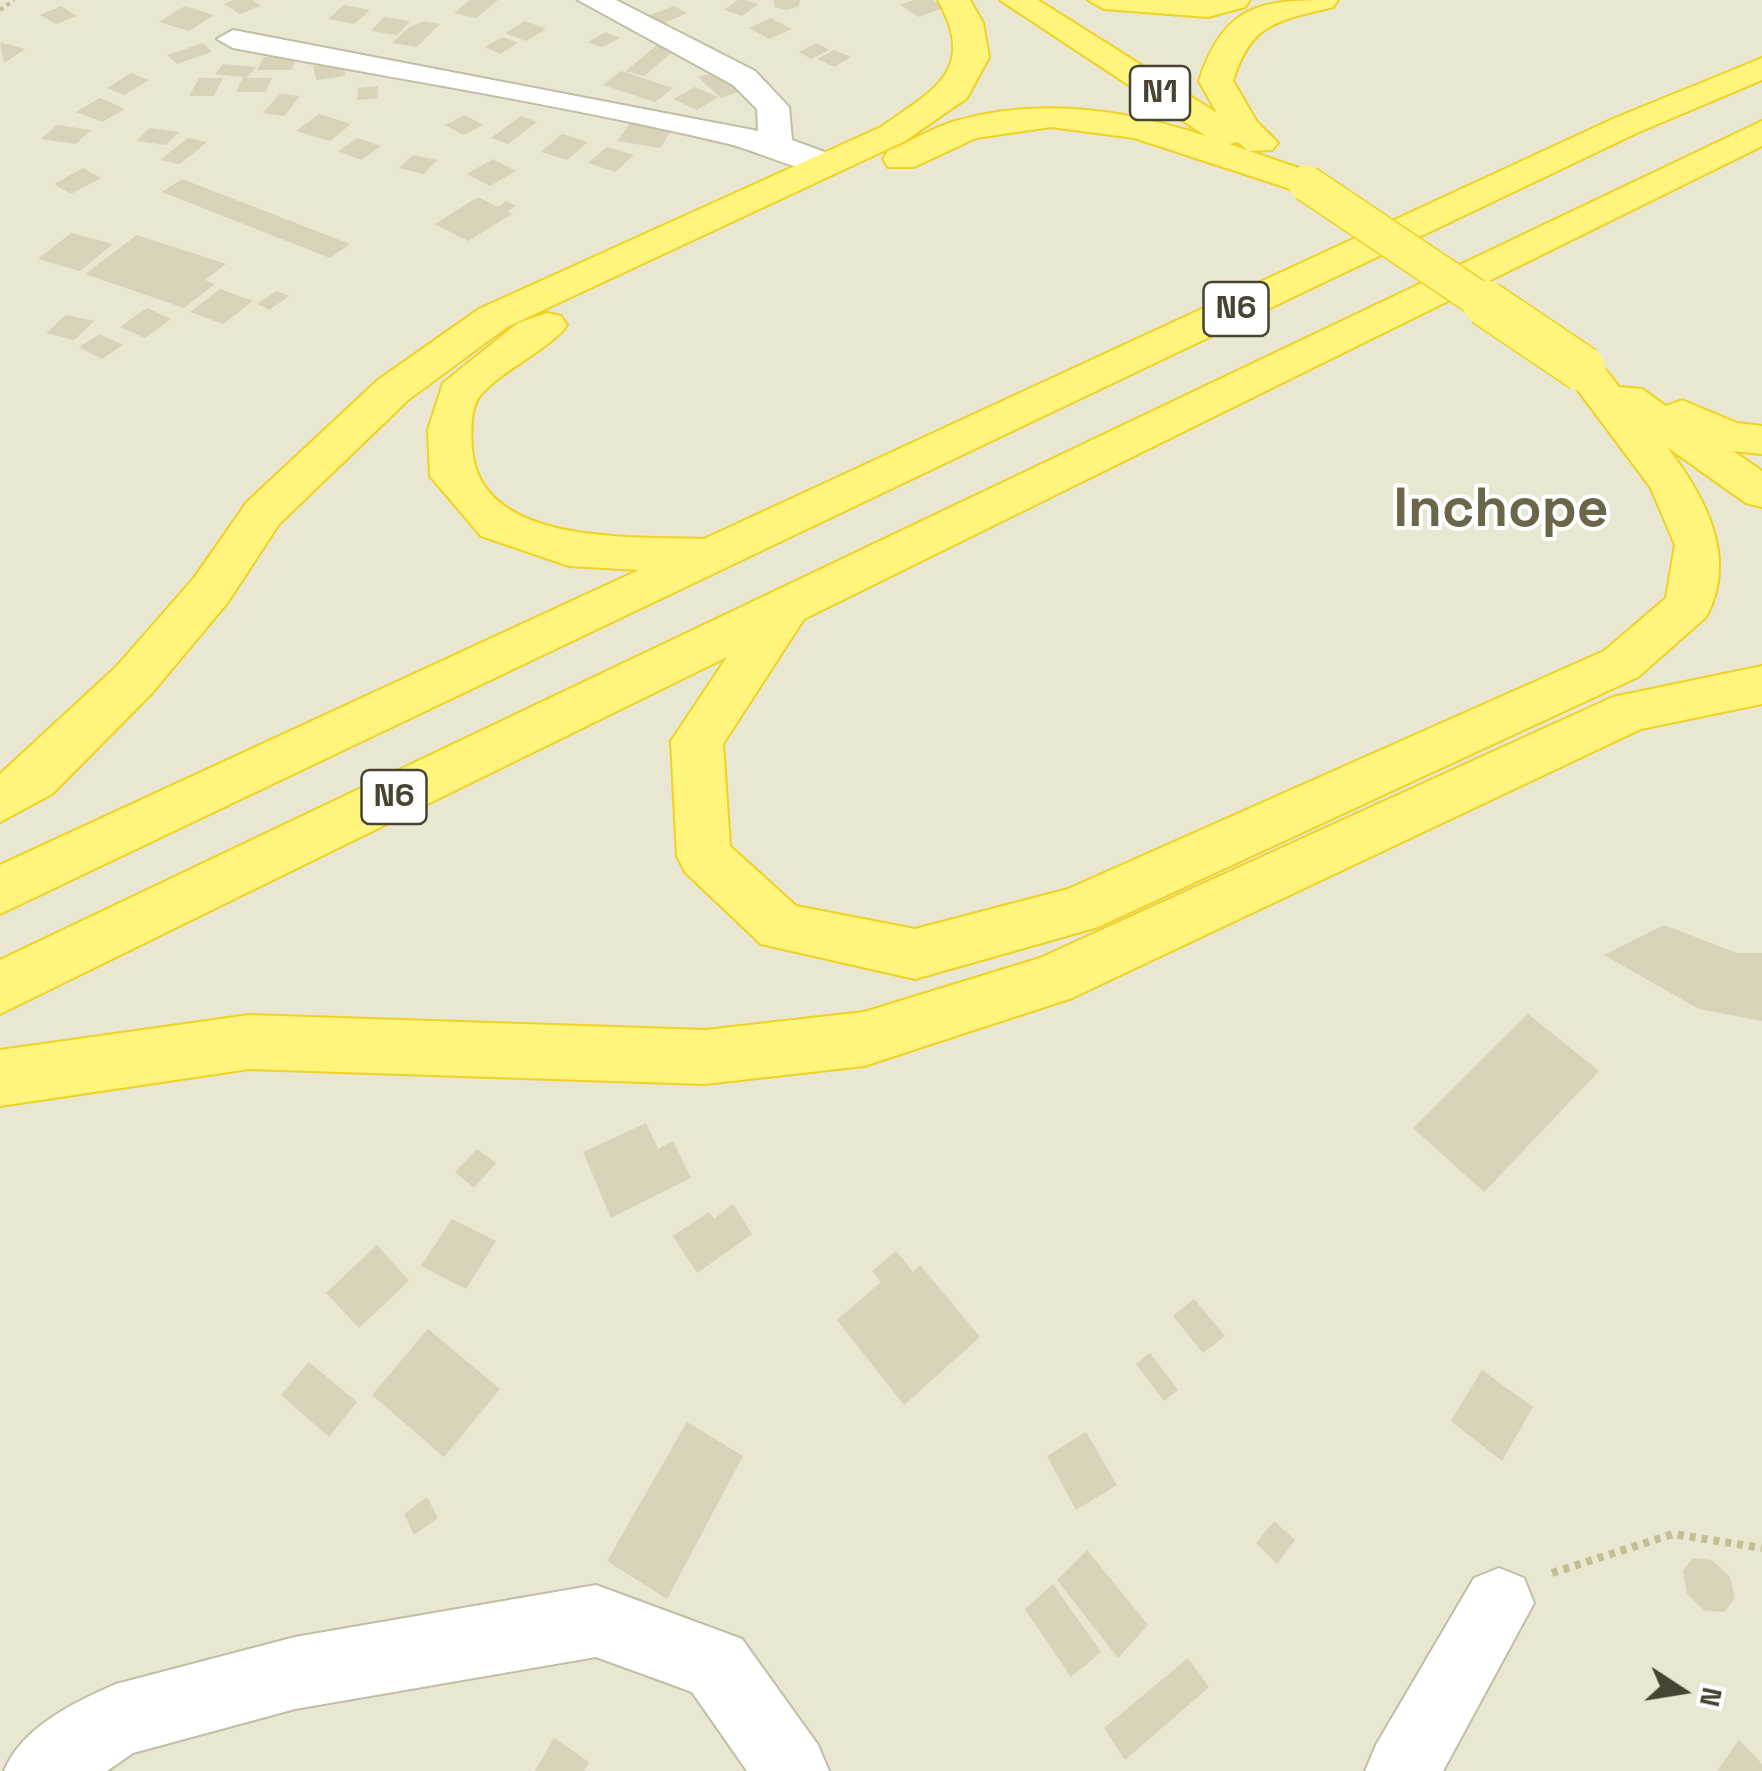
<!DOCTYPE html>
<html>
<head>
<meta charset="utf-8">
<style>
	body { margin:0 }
	#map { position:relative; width:1762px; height:1771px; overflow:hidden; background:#f4f3e4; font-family:"Space Grotesk",sans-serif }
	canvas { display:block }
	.north { position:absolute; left:1632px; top:1641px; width:100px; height:100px; -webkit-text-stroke:8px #fff; paint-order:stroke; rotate:102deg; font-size:28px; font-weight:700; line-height:40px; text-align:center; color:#474433 }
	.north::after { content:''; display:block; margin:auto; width:35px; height:45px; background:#474433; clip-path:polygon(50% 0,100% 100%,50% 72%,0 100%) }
</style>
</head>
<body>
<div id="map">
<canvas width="1762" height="1771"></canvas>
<div class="north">N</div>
</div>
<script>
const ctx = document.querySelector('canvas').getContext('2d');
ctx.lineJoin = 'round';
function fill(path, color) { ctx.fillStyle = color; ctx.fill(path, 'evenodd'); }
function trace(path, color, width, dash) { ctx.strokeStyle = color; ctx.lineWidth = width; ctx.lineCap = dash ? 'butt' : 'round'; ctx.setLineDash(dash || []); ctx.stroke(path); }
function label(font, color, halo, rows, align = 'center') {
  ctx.font = font + ' "Space Grotesk",sans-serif'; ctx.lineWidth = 8; ctx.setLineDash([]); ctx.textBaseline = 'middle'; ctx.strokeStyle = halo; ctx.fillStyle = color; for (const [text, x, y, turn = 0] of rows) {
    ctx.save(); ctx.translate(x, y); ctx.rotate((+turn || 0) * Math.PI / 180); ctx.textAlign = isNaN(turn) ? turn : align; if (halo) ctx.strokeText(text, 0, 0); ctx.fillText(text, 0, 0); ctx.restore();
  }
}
fill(new Path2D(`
	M0,0H1762V1771H0Z`), '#e9e7d2');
fill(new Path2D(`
	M233,0H253L261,6L240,14L224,4Z
	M470,0H498L476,18L454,13Z
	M738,0H745L758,4L742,16L724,10Z
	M773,0H800L799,6L787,10L775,7Z
	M914,0H933L945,7L919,17L900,5Z
	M344,5L370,10L354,24L328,19Z
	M61,6L77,16L56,24L40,15Z
	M185,6L214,15L189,31L159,22Z
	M674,6L687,13L664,23L650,15Z
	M384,17L410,21L397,35L371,31Z
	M771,18L792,29L769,39L749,28Z
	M423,21L440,24L417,47L392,43L410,27Z
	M525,21L546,29L526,41L505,33Z
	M606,32L620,38L602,47L588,42Z
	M503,37L518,43L500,54L485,47Z
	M0,42L25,49L4,63Z
	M203,43L212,52L177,64L167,55Z
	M817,43L829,50L811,59L799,52Z
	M658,44L676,49L644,76L626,71Z
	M834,50L851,57L834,67L817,59Z
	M264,57L297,58L291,70H257Z
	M343,61L345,76L316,80L313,66Z
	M223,64L256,67L247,78H272L266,92H236L243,77L215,74Z
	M621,71L673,88L655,102L603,85Z
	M716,72L739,92L721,98L698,77Z
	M131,73L149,80L124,95L107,88Z
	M199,78H223L214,96H189Z
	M378,86L377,98L357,100L358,88Z
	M695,87L718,97L697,110L673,99Z
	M280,94L300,96L284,116L263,113Z
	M100,98L125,109L102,122L76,112Z
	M319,114L351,124L330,141L296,131Z
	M465,115L483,125L463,135L445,125Z
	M521,116L537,122L508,144L491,138Z
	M630,123L672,130L660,148L617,141Z
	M57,125L91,130L76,144L41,139Z
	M149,128L179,132L166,145L136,141Z
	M562,134L588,142L567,160L541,152Z
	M188,138L207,142L180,164L160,160Z
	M358,138L381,146L361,160L338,151Z
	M607,147L634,155L615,172L588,163Z
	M413,155L437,160L424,174L399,168Z
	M493,159L516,171L490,186L467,174Z
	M83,168L101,178L71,194L54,184Z
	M182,179L350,244L330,258L162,192Z
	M478,197L498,207L506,201L516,206L507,211L512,214L468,241L435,224Z
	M71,233L113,244L80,271L38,259Z
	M137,235L226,264L205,280L215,284L184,308L85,274Z
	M220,289L253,301L223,324L190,312Z
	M277,291L289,296L269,310L257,304Z
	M147,308L171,319L145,338L120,327Z
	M66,315L94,321L74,340L46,333Z
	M100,334L123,345L102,359L79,347Z
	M1664,925L1737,953H1762V1021L1699,1009L1604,955Z
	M1528,1014L1599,1071L1484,1192L1413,1128Z
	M646,1123L658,1149L673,1141L691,1178L611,1218L583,1152Z
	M477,1149L496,1163L474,1188L455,1172Z
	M733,1204L752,1234L697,1273L673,1236L709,1212L714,1219Z
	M452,1219L496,1241L466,1289L421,1266Z
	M377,1245L409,1281L359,1328L326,1293Z
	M896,1251L913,1272L920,1265L980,1337L904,1405L837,1320L881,1282L872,1271Z
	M1194,1299L1225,1336L1203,1353L1173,1316Z
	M428,1329L500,1389L444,1457L372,1395Z
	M1150,1353L1178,1390L1164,1401L1136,1364Z
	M309,1362L357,1402L329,1437L281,1395Z
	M1482,1370L1533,1407L1502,1461L1451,1421Z
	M687,1422L743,1456L667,1599L607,1561Z
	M1086,1432L1117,1485L1076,1510L1047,1456Z
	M427,1497L438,1518L414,1535L404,1514Z
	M1274,1521L1295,1540L1277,1564L1256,1543Z
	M1087,1550L1148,1625L1118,1658L1057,1580Z
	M1693,1558L1712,1560L1730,1577L1735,1598L1724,1612L1704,1610L1687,1594L1683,1571Z
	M1053,1584L1101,1652L1071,1677L1025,1609Z
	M1188,1658L1209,1687L1125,1760L1104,1728Z
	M554,1738L589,1762L584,1771H535Z
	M1739,1740L1762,1764V1771H1717Z`), '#d7d2b8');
const minor = new Path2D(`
	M578,0H616L755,71L789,107L792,140L838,157L843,164L838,171C811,178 758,151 729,144C565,105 398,79 233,48L217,39L233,30L758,131L757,109L733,85Z
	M1499,1568L1524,1578L1534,1603L1443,1771H1365L1376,1745L1474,1578Z
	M596,1585L742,1639L818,1745L829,1771H747L692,1692L596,1657L295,1709L133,1753L107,1771H4C21,1728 74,1702 116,1684L295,1637Z`);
const trunk = new Path2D(`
	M938,0H970L983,23L989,57L967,98L905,141L507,327L408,400L279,524L228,602L152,693L52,794L0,822V774L116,667L194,578L247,502L378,380L479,309L881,127C935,89 977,71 938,0Z
	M1000,0H1038L1217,113L1199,81C1225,2 1262,0 1338,0L1333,7C1278,21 1251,22 1233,81L1257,122L1278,143L1272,150L1249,151L1319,175L1324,183L1319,191L1306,194L1134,138L1051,127L976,138L914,167H888L883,159L888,151C910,142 930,129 952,122C1038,97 1122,109 1206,136ZM1238,142L1247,150L1229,144Z
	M1088,0H1250L1245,7L1208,17L1104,9Z
	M1762,58V80L1639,132L0,914V865L639,570L569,566L481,536L430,476L428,430L443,383L518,323L547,313L561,316L567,325C551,349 499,371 479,397C470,410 471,434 472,449C480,547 633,536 704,539L1615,118Z
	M1762,121V146L804,619L723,744L730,846L796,906L915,929L1068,889L1604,651L1666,598L1675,545L1651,488L1562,369L1568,360C1596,352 1604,367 1619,387L1642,389L1666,406L1682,400L1737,423L1762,426V454L1733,451L1762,471V507L1746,503L1667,447C1704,495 1739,558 1706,617L1638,677L1098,927L915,979L761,944L685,872L677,856L671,741L727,657L0,1014V960Z
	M1762,666V704L1641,729L1072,998L864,1066L705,1084L249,1069L0,1106V1050L249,1015L705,1030L864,1012L1040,958L1613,697Z`);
trace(minor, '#c1bea6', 4);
trace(trunk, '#efd223', 4);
trace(new Path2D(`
	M0,10L14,0`), '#c4be95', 4, [4, 4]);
trace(new Path2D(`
	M1552,1573L1673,1534L1762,1548`), '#c4be95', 8, [6, 6]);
fill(minor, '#fff');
fill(trunk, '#fff47c');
const trunkBridgeFar1 = new Path2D(`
	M1306,183L1489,306`);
const trunkBridge = new Path2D(`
	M1485,303L1583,369`);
trace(trunkBridgeFar1, '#efd223', 38, []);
trace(trunkBridge, '#efd223', 48, []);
trace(trunkBridgeFar1, '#fff47c', 35);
trace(trunkBridge, '#fff47c', 45);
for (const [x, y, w] of [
	[1160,93,60],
	[1236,309,65],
	[394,797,65]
]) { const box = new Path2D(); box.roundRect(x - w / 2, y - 27, w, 54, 8); ctx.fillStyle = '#fff'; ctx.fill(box); trace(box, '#474433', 2.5); }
label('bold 32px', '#474433', null, [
	["N1",1160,93],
	["N6",1236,309],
	["N6",394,797]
]);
label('bold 55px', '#6b6549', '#fff', [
	["Inchope",1501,511]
]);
</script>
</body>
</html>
